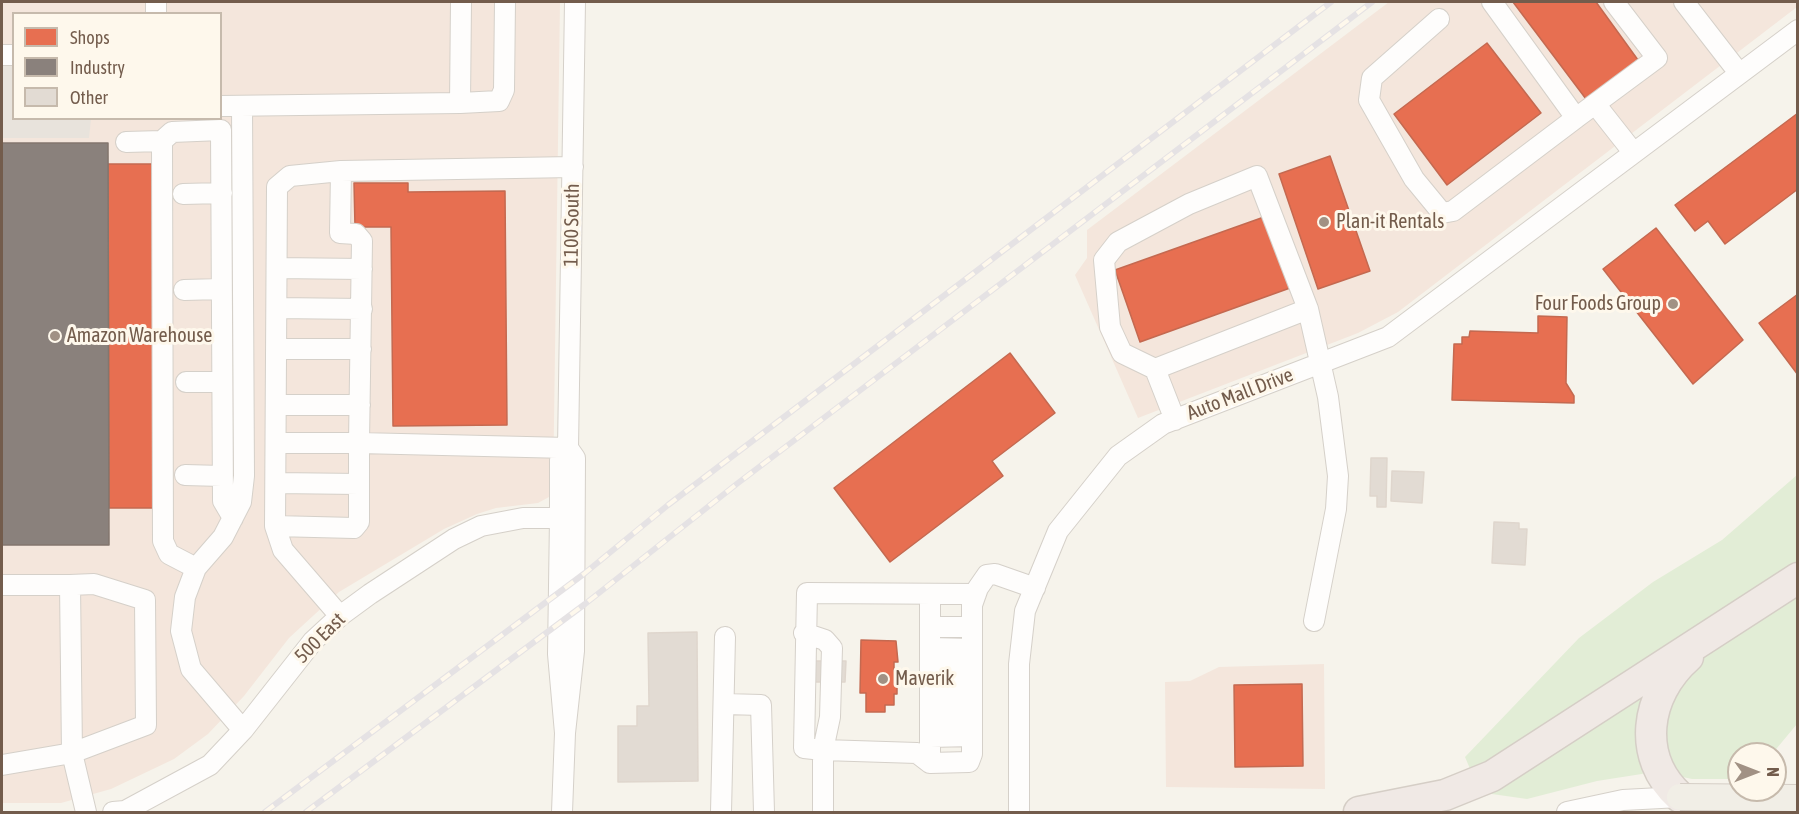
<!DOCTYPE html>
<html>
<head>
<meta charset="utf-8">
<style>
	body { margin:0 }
	#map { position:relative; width:1799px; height:814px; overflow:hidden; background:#f6f3eb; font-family:"Asap Condensed",sans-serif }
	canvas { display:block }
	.frame { position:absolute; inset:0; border:3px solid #735c4c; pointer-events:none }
	.legend { position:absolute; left:12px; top:12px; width:210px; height:108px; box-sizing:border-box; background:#fef8ec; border:2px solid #c6baac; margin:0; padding:8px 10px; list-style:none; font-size:18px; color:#735c4c }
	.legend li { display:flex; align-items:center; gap:12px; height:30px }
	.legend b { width:30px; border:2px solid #c6baac }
	.north { position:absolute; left:1727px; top:742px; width:60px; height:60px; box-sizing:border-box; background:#fef8ec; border:2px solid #c6baac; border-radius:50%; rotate:90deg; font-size:16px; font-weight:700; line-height:24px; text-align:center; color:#735c4c }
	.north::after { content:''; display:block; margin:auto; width:21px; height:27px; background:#a19184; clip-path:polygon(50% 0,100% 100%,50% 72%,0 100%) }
</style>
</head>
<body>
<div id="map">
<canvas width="1799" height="814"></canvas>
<div class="frame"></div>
<ul class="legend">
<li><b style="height:16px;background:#e76f51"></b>Shops</li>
<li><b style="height:16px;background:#8a817c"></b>Industry</li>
<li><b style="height:16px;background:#e2dbd3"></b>Other</li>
</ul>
<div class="north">N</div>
</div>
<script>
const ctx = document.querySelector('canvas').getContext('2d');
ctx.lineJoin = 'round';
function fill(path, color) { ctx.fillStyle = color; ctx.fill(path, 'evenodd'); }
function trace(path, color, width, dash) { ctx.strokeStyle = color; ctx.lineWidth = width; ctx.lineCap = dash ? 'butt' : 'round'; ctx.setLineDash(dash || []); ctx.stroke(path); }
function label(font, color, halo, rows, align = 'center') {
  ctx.font = font + ' "Asap Condensed",sans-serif'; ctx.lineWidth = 6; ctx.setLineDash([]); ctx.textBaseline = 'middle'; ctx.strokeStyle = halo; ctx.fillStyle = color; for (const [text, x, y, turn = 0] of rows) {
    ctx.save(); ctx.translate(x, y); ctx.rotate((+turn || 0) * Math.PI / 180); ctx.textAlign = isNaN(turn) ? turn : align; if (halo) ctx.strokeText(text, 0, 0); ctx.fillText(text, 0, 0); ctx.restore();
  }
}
fill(new Path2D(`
	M2,2H560L553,491L549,497L538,503L496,508L477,514L444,529L339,592L289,638L244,696L208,734L174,759L111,789L61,803H2ZM14,14H220V118H14Z
	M1389,2H1797V7L1398,312L1358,333L1138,418L1075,275L1087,258V230Z
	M1324,664L1325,789L1166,787L1165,682L1190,681L1219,667Z`), '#f4e6dc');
fill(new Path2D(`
	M2,47H13L14,118L91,119L89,138H2Z`), '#e8e3dc');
fill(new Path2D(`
	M1797,475V561L1686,633L1524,744L1471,771L1465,757L1579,638L1653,582L1722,540Z
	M1797,589V724L1772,754H1739V779H1692L1678,776L1658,739L1684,668Z
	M1659,672L1648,773L1597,781L1527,799L1485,793Z`), '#e2edd6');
const shops = new Path2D(`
	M1513,2H1596L1638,60L1586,99Z
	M1487,43L1541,113L1447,185L1394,114Z
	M1798,113V189L1725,244L1708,221L1695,231L1675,205Z
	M1330,156L1370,271L1318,289L1279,174Z
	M108,164H156L157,508H109Z
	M354,183H408V192L505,191L507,425L393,426L391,227H355Z
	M1264,217L1290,288L1140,342L1115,270Z
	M1656,228L1743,340L1693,384L1603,269Z
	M1798,294V375L1759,323Z
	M1538,316L1567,317L1566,383L1574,396V403L1452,400L1454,344H1462V337H1469L1470,331L1538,333Z
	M1010,353L1055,413L992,461L1003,476L890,562L834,488Z
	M861,640L896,641L898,662H894V671H897V694H894V705H885V712H866V693H860Z
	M1302,684L1303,766L1235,767L1234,685Z`);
fill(shops, '#e76f51');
trace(shops, '#c46950', 1.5);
const industry = new Path2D(`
	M2,143H108L109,545H2Z`);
fill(industry, '#8a817c');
trace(industry, '#83766e', 1.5);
const building = new Path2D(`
	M1371,458H1387L1386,507H1377V496H1370Z
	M1392,471L1424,472L1422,503L1391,501Z
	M1494,522L1519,523V529H1527L1525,565L1492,563Z
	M697,632L698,781L618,782V726H637V706H649L648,633Z
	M810,661H846L845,682H809Z`);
fill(building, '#e2dbd3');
trace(building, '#dfd6cd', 1.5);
const minor = new Path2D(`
	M156,2V14
	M1492,2L1576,118L1657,58L1614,2
	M1684,2L1739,73
	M1439,19L1372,78L1369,100L1414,179L1442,213L1453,211L1576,118
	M2,55H14
	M460,103L499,101L504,90L505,2
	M1596,105L1633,152
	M220,106L460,103L461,2
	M242,106L244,476L241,502L223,537L196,568L185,597L181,631L191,669L243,730
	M126,142L162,141
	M341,171L340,233L356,234L362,241L359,443L568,448
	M183,194L222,193
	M277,268L362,269
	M184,290L221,289
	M277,308L362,309
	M277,349H361
	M1155,369L1308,309
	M186,382H222
	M276,405H360
	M1175,420L1155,369L1122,353L1110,327L1104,260L1118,242L1189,204L1257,176L1308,309L1328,397L1338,476L1336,509L1314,621
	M185,475L222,476
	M276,483L359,484
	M275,526L354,528L359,522V443H276
	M196,568L169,554L163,541L162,141L172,132L221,130L223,501L233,518
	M2,585H70L72,753L86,812
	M930,594V763
	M340,616L283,550L275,526L277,187L290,176L341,171L573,167
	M931,627H972
	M804,633L825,640L832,648L830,717L823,750L804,748L807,593L976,594
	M930,648L972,649
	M930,666L972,665
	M930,682H972
	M930,700L972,699
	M725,704L761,705L764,812
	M930,717H972
	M565,733L558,654L560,518V460L568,448L575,2
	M930,737L972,736
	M2,765L72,753L146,725L145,600L94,584L70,585
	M113,812L125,811L210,765L243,730L313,641L340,616L370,594L454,539L481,526L523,518H560
	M562,812L565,733L574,651L575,458L568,448
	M721,812L725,637
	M823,812V750L917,753L930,763L969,762L972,754V605L978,588L987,575L995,574L1035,588
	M1019,812V664L1025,611L1058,531L1118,456L1163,424L1388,337L1798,30
	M1567,812L1623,800L1680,797`);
const highway = new Path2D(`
	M1680,797C1636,757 1645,695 1688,657
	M1359,812L1445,795L1492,776L1798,578`);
trace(minor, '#d5d0c9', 22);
trace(highway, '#d5cec6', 33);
trace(minor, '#fefdfc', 20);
trace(highway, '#f0e9e5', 30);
const rail = new Path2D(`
	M265,812L585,573L668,505L1331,2
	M306,812L585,604L738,483L1372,2`);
trace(rail, '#e5e2e4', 6);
trace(rail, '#fef8ec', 4, [11]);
const majorBridge = new Path2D(`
	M1680,797L1798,798`);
trace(majorBridge, '#d5cec6', 28, []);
trace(majorBridge, '#f1eee6', 26);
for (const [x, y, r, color] of [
	[1324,222,6,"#a19184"],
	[1673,304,6,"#a19184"],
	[55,336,6,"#a19184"],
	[883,679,6,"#a19184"]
]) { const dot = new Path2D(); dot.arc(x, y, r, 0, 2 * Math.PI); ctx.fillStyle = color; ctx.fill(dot); trace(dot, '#fef8ec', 2); }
label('20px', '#735c4c', '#fef8ec', [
	["Plan-it Rentals",1336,222],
	["Four Foods Group",1661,304,"right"],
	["Amazon Warehouse",67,336],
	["Maverik",895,679]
], 'left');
label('20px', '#735c4c', '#fef8ec', [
	["1100 South",572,225,-89],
	["Auto Mall Drive",1240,394,-21],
	["500 East",320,638,-45]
]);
</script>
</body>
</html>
